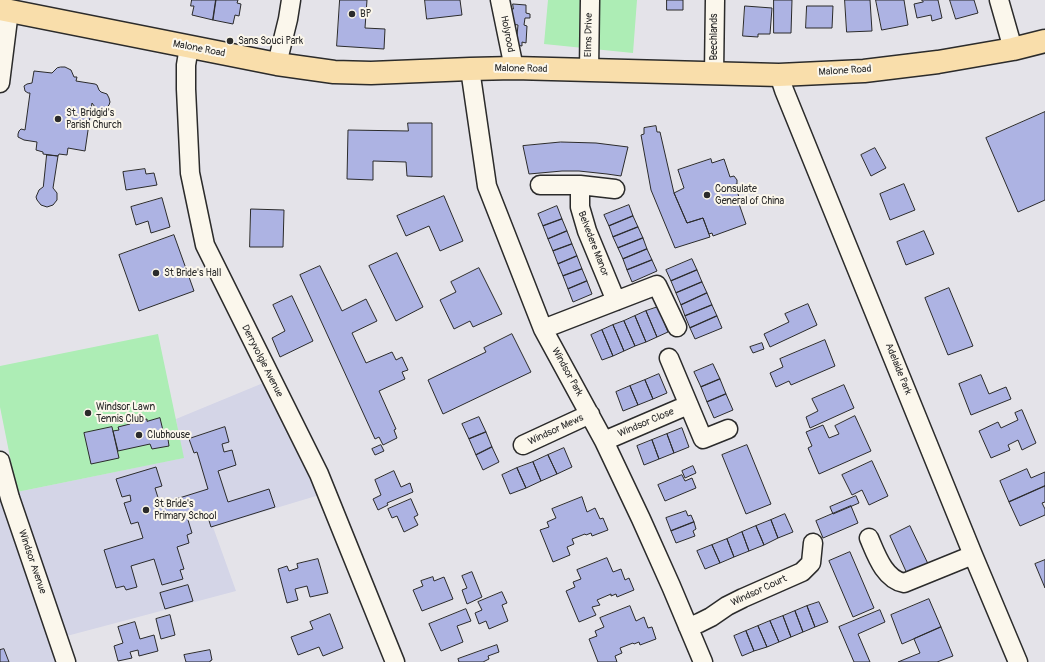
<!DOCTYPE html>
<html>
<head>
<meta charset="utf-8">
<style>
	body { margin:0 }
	canvas { display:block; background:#e4e3e9 }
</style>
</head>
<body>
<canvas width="1045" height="662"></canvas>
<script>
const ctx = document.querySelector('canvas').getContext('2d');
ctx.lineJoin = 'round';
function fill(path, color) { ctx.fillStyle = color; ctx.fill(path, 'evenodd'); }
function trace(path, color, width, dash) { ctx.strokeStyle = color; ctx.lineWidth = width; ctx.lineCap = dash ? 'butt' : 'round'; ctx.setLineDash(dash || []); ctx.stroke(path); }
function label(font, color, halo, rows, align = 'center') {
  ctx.font = font + ' Pangolin,sans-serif'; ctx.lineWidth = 4; ctx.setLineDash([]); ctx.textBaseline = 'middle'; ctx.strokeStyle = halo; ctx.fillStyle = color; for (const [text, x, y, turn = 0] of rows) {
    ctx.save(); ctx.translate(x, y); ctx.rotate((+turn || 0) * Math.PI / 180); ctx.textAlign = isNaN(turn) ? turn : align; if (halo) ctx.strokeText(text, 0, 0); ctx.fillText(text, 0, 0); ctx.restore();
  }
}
fill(new Path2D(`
	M268,381L326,493L213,527L236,591L63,637L17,492L183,458L176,419Z
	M0,491L59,662H0Z`), '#d4d5e7');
fill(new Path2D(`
	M548,0H637L633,53L544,44Z
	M158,334L184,458L17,492L0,407V366Z`), '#adedb5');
const building = new Path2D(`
	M192,0H216L213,20L192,15L194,6H191Z
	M216,0H238L237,3L241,4L239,16L235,15L233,24L213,20Z
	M340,0H367L365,28L385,29L384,49L337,46Z
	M425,0H460L462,15L427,19Z
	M667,0H683V10H667Z
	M774,0H792L791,33H774Z
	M845,0H870L872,31L847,32Z
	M876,0H904L908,25L882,30Z
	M922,0H938L942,18L932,21L931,15L917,18L914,4L923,2Z
	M950,0H974L978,13L956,19Z
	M513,4L526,5V13L530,14V18H525L524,25L527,26L526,43L522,42V46L516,45L518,25L512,24L509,9H513Z
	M745,6L772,8L770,34H758V37L743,36Z
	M807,6H833L832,28H806Z
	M61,67H65L71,70L74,77H77L76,81L95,84L97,85L99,90L101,92L107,94L109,98L110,102L109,105L106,108L100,110L95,107L92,103L85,151L68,148L67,155L59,154L58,156L43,154V152L36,150L37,142L24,140L18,137V134L19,131L21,129L25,130L30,93H28L25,91L24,86L27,84L32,83L34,71L52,73L57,68Z
	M1045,112V200L1018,212L986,138Z
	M408,123H432V177L407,176L406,162L373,161V180L347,179L348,130L408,131Z
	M656,126L657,132H660L674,193L687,223L703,218L710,237L675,248L651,190L641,135L644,134V128Z
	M561,142L596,143L628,147L621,176L607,174L579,171H562L529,174L523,146Z
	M875,148L886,168L871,176L861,155Z
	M47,155L58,156L53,188L57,193V200L53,205L47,207L41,205L37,200L36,197L39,190L43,187Z
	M711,159L712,163L724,159L730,177L734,176L737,180V184L733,185L735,191H737L739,197L737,198L746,224L713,236L712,233L709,234L703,218L687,223L674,193L684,188L678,170Z
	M145,169L146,174L154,173L157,185L126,190L123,172Z
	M904,184L915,210L890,220L880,194Z
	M444,196L463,241L440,251L429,226L406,236L397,216Z
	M162,198L170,227L151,233L148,221L136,225L131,207Z
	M629,205L633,216L609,226L604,215Z
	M557,206L562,219L543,226L538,214Z
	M251,209L284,210L283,247H250Z
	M633,216L638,227L613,237L609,226Z
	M562,219L567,231L548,239L543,226Z
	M638,227L643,238L618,248L613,237Z
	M567,231L572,244L553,251L548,239Z
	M924,231L934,254L906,265L897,242Z
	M174,235L194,291L139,311L119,255Z
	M643,238L647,249L623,259L618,248Z
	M572,244L577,256L558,264L553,251Z
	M647,249L652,260L627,270L623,259Z
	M397,253L423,307L396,321L369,266Z
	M577,256L582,269L563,276L558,264Z
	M692,259L697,270L671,281L666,270Z
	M652,260L657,271L632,282L627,270Z
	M320,266L342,311L366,299L377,321L352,333L366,363L392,352L396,360L402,357L408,370L402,372L405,379L379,391L396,429L394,430L397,438L383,445L379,437L375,439L300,275Z
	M479,268L502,314L473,327L470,321L454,329L440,300L456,292L451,282Z
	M582,269L587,281L568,289L563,276Z
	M697,270L702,282L676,293L671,281Z
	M587,281L592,294L573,302L568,289Z
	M702,282L707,293L681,305L676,293Z
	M949,288L973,346L948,355L925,298Z
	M707,293L712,305L685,316L681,305Z
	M292,296L313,341L280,357L272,338L285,331L273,305Z
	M808,304L817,325L770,347L764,334L789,322L785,314Z
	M712,305L717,316L690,328L685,316Z
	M658,307L668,332L657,337L646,311Z
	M646,311L657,337L646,342L635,316Z
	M635,316L646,342L635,346L624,321Z
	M717,316L722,328L695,339L690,328Z
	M624,321L635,346L624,351L613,325Z
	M613,325L624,351L613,356L602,330Z
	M602,330L613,356L602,360L591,335Z
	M512,334L531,372L443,414L428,380L486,352L484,348Z
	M825,340L835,366L791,385L789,381L776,387L770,373L783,367L780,359Z
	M762,343L764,349L753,353L750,347Z
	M713,364L720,379L701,387L694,372Z
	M659,374L667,393L653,399L645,380Z
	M981,375L989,394L1006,387L1011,399L971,415L959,384Z
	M720,379L726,394L707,402L701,387Z
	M645,380L653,399L638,405L630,386Z
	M844,385L854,408L810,428L806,417L818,411L812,399Z
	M630,386L638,405L623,411L616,392Z
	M726,394L733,410L714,418L707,402Z
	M1022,410L1036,443L1022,450L1018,440L1008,445L1010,450L991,458L979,431L998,422L1001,428L1018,420L1015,413Z
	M855,416L871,451L819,474L808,448L812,446L806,432L823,425L829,438L839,434L835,426Z
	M479,417L486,432L469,439L462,424Z
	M160,418L165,439H168L169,446L152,449L150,444L118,451L113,431L119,430L118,427L130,424V422L147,419V421Z
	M112,427L119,458L91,464L84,433Z
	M225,427L229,442L222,444L224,452L232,450L236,465L218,471L228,502L269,489L275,507L211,527L207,514L188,520L192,533L187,535L189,543L177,547L184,569L180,570L183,579L162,585L154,559L131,566L137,587L126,590L124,586L116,588L104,550L143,538L138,522L131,524L124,503L131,501L130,495L122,497L116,479L156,467L162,486L155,488L160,504L208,489L197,452L194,453L189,439Z
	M682,428L689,447L674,453L667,434Z
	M486,432L492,447L476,455L469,439Z
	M667,434L674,453L659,459L652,440Z
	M652,440L659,459L644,465L637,446Z
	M381,445L384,451L375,455L372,449Z
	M747,445L771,504L746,514L722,455Z
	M492,447L499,462L483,470L476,455Z
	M564,448L572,467L557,474L548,455Z
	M548,455L557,474L541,481L533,462Z
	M872,461L888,496L869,505L862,490L852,495L842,475Z
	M533,462L541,481L526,488L517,468Z
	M693,466L696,473L685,478L682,471Z
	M517,468L526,488L510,494L502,475Z
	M1027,469L1031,478L1045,472V486L1009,502L1000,481Z
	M394,471L401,487L410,483L413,492L387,503L388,505L378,510L373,499L381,495L375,480Z
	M682,475L685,481L692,478L696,488L665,501L658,485Z
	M1045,486V502L1042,503L1045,509V515L1020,526L1009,502Z
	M856,496L859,503L833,514L830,507Z
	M582,497L587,512L595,508L600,519L603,518L608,530L592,536L591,533L586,535L585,534L572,539L574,544L567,547L570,555L553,562L540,530L549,527L547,522L556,518L552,509Z
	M411,499L418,515L414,517L418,525L404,532L397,516L392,518L388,509Z
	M851,506L858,523L823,538L816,521Z
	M686,511L688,516L691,515L694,522L671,531L666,518Z
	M785,514L793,532L778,538L771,520Z
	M771,520L778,538L764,545L756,526Z
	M694,522L696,529L693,531L695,536L676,543L671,531Z
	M756,526L764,545L749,551L742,532Z
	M910,526L930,568L909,578L890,536Z
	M742,532L749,551L734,557L727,539Z
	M727,539L734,557L720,563L712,545Z
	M712,545L720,563L705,569L697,551Z
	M850,552L874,608L853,617L829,561Z
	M607,558L613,572L621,569L625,580L629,578L634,590L617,597L616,594L611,596V594L597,600L600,605L592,607L596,615L579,622L566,591L575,587L573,582L581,579L577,570Z
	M318,559L328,593L310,597L307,586L295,589L298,600L287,603L278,569L287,566L289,571L298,568L297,564Z
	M1045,560V588L1035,564Z
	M472,572L482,597L467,604L462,590L467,588L462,576Z
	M433,577L434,581L444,577L453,599L422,611L413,590L423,586L421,581Z
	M188,585L193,601L165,609L160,593Z
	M502,592L507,603L502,605L508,621L489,629L486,621L479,624L475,613L482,610L478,602Z
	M929,599L941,627L902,644L891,615Z
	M819,602L828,622L815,627L807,606Z
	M630,606L636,621L644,617L648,628L652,627L656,639L640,645L639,642L634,644L633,643L620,648L622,653L615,656L617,662H598L589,639L597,636L595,631L604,627L600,618Z
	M807,606L815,627L803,632L795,611Z
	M466,609L471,621L457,626L463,642L441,651L429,624Z
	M880,610L885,622L858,634L870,662H854L839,627Z
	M795,611L803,632L791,637L783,616Z
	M330,614L343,648L323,656L319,647L298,655L291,637L313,629L310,622Z
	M170,615L175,635L161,639L156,619Z
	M783,616L791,637L779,642L770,621Z
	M770,621L779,642L767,647L758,626Z
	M135,622L140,639L154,635L158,651L139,656L138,650L130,652L132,658L118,661L114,646L123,643L118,627Z
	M758,626L767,647L754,651L746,631Z
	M941,627L953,656L937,662H898L920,653L914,639Z
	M746,631L754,651L742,656L734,636Z
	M497,645L499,652L488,656L489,659L483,662H459L458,659Z
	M4,649L9,662H0V650Z
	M210,650L212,660L210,661V662H186L184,655Z`);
fill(building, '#adb3e3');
trace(building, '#2b2b2b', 1);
const minor = new Path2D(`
	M500,0L514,68
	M999,0L1013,49
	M189,47L186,65V89L190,173L205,245L319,474L395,662
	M277,64L288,19L291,0
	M470,69L487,186L543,329L604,441L641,519L671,586L703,662
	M589,71L590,0
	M714,74L715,0
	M779,75L784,90L973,555L1018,662
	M0,83L9,11
	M540,185H580L615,189
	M580,185V207L587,231L616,301
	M543,329L657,285L677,327
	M669,358L703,439L728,429
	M604,441L688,405
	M523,445L590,414
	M0,461L10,498L66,662
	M869,538C876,554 884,579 904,583L973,555
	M688,627L699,623L711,617L727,606L743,598L802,572L811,563L813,543`);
const major = new Path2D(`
	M0,9L277,64L334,72L371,73L470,69L514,68L779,75L864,71L938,62L1013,49L1045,41`);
trace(minor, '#2b2b2b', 21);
trace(major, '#2b2b2b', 25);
trace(minor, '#fbf7ec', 18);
trace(major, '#f9deab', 22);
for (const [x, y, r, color] of [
	[352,14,4,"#2b2b2b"],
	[230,41,4,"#2b2b2b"],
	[58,119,4,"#2b2b2b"],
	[707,195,4,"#2b2b2b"],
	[156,273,4,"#2b2b2b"],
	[88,413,4,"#2b2b2b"],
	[139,435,4,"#2b2b2b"],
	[146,510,4,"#2b2b2b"]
]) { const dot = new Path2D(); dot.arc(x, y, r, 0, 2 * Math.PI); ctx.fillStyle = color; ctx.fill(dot); trace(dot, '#fbf7ec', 1.5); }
label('10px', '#2b2b2b', '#fbf7ec', [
	["BP",360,14],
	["Sans Souci Park",238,41],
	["St. Bridgid's",66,113],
	["Parish Church",66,125],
	["Consulate",715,189],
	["General of China",715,201],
	["St Bride's Hall",164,273],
	["Windsor Lawn",96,407],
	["Tennis Club",96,419],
	["Clubhouse",147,435],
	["St Bride's",154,504],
	["Primary School",154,516]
], 'left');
label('10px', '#2b2b2b', '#fbf7ec', [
	["Holyrood",507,34,79],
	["Elms Drive",589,35,-89],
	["Beechlands",714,37,-90],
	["Malone Road",199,49,11],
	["Malone Road",521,69,1],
	["Malone Road",845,71,-4],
	["Belvedere Manor",593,244,69],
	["Derryvolgie Avenue",262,361,63],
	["Adelaide Park",898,369,68],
	["Windsor Park",567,372,61],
	["Windsor Close",646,423,-23],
	["Windsor Mews",556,430,-25],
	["Windsor Avenue",32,562,71],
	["Windsor Court",759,591,-25]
]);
</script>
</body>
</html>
